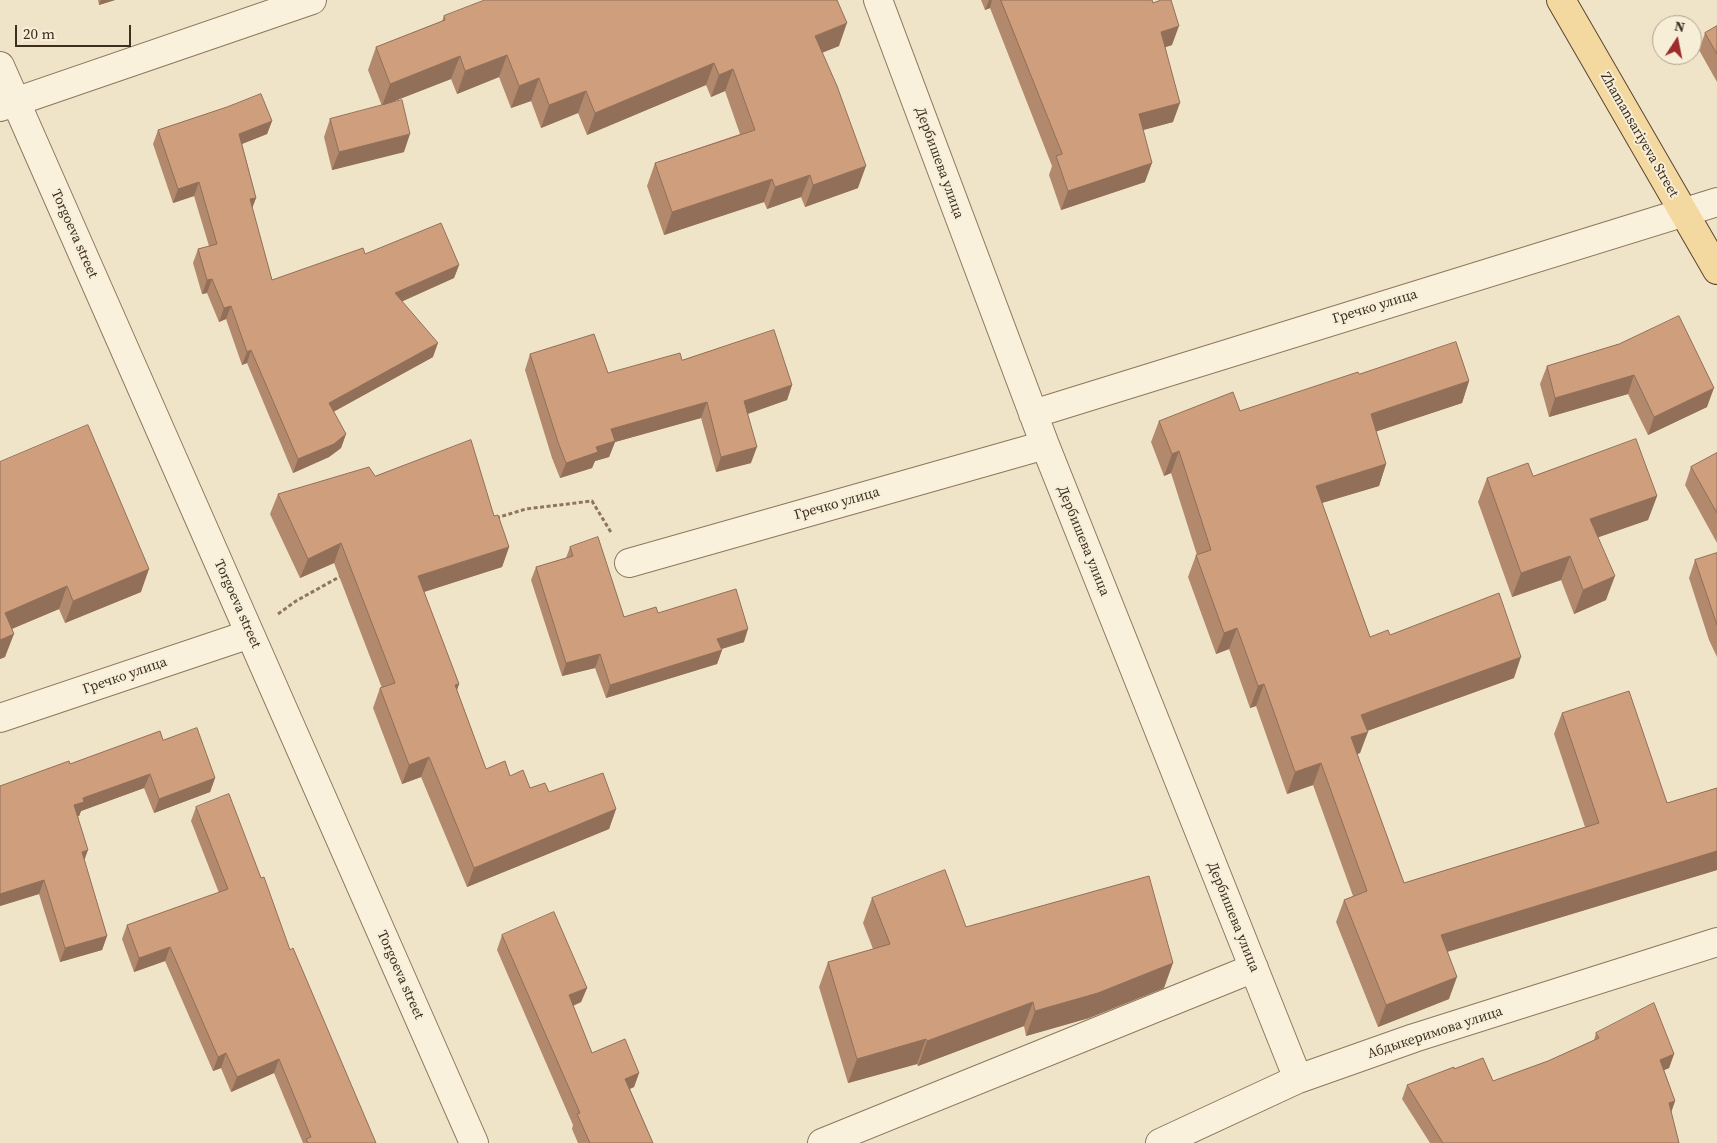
<!DOCTYPE html>
<html>
<head>
<meta charset="utf-8">
<style>
	body { margin:0 }
	#map { position:relative; width:1717px; height:1143px; overflow:hidden; background:#f0e4c8; font-family:"Source Serif 4",serif }
	canvas { display:block }
	.north { position:absolute; left:1652px; top:15px; width:50px; height:50px; box-sizing:border-box; background:#f7eed8; border:1px solid #ada18e; border-radius:50%; rotate:11deg; font-size:14px; font-weight:700; line-height:20px; text-align:center; color:#3d2e20 }
	.north::after { content:''; display:block; margin:auto; width:18px; height:22px; background:#9e2a2b; clip-path:polygon(50% 0,100% 100%,50% 72%,0 100%) }
	.scale { position:absolute; left:15px; top:25px; width:116px; height:22px; box-sizing:border-box; border:2px solid #3d2e20; border-top:0; padding-left:6px; font-size:15px; line-height:18px; white-space:nowrap; color:#3d2e20; -webkit-text-stroke:4px #f7eed8; paint-order:stroke }
</style>
</head>
<body>
<div id="map">
<canvas width="1717" height="1143"></canvas>
<div class="north">N</div>
<div class="scale">20 m</div>
</div>
<script>
const ctx = document.querySelector('canvas').getContext('2d');
ctx.lineJoin = 'round';
function trace(path, color, width, dash) { ctx.strokeStyle = color; ctx.lineWidth = width; ctx.lineCap = dash ? 'butt' : 'round'; ctx.setLineDash(dash || []); ctx.stroke(path); }
function fill(path, color) { ctx.fillStyle = color; ctx.fill(path, 'evenodd'); }
function label(font, color, halo, rows, align = 'center') {
  ctx.font = font + ' "Source Serif 4",serif'; ctx.lineWidth = 4; ctx.setLineDash([]); ctx.textBaseline = 'middle'; ctx.strokeStyle = halo; ctx.fillStyle = color; for (const [text, x, y, turn = 0] of rows) {
    ctx.save(); ctx.translate(x, y); ctx.rotate((+turn || 0) * Math.PI / 180); ctx.textAlign = isNaN(turn) ? turn : align; if (halo) ctx.strokeText(text, 0, 0); ctx.fillText(text, 0, 0); ctx.restore();
  }
}
const minor = new Path2D(`
	M878,0L1045,445L1298,1079
	M0,66L474,1143
	M0,107L312,0
	M1033,414L1717,202
	M629,563L1045,445
	M0,718L250,634
	M822,1143L1254,968
	M1160,1143L1298,1079L1414,1038L1717,942`);
const major = new Path2D(`
	M1561,0L1717,270`);
trace(minor, '#8d765c', 30);
trace(major, '#5b4430', 30);
trace(new Path2D(`
	M496,518L526,509L592,501L612,534
	M278,614L296,601L341,576`), '#8d765c', 3, [4, 2.5]);
trace(minor, '#faf1dc', 28);
trace(major, '#f3d9a0', 28);
fill(new Path2D(`
	M98,0H115L99,5Z
	M981,0H1152L1172,45L1165,47L1173,122L1143,130L1145,182L1061,210L1049,175L1052,166L990,8L985,10Z
	M444,16L839,46L822,52L858,188L805,207L801,197L767,209L764,202L664,235L647,186L655,163L740,134L725,91L711,97L706,85L587,135L578,113L541,128L531,101L511,108L499,77L457,94L451,79L386,104L404,152L332,170L324,137L330,119L382,106L368,70L376,47L442,21Z
	M1717,26V82L1699,50L1705,33Z
	M272,121L267,134L242,144L256,198L252,208L272,280L365,254L459,265L454,278L402,301L433,357L333,412L346,434L341,448L329,457L293,473L247,363L242,365L226,319L219,322L207,293L202,294L193,263L198,249L209,246L194,196L173,203L153,144L158,130Z
	M1619,344L1707,407L1648,435L1628,394L1549,417L1540,384L1547,366Z
	M530,354L608,373L682,360L792,385L787,400L748,414L751,463L716,472L701,418L615,442L609,457L595,461L592,468L560,478L552,458L525,370Z
	M1359,374L1469,381L1462,403L1376,431L1386,464L1379,486L1322,503L1370,637L1390,635L1514,678L1367,731L1360,753L1357,754L1404,883L1585,827L1554,734L1562,713L1667,803L1717,788V870L1447,952L1449,999L1378,1027L1336,922L1344,900L1353,896L1313,785L1287,794L1256,706L1250,708L1229,649L1216,654L1188,577L1196,555H1197L1171,473L1164,476L1151,442L1159,421L1240,411Z
	M1717,453V543L1685,485L1691,467Z
	M0,462L141,592L65,623L59,609L11,629L5,657L0,659Z
	M375,476L494,516L509,547L502,567L424,592L459,684L457,690L486,769L510,776L530,788L549,792L616,809L609,829L467,887L421,777L402,784L373,708L380,688H382L334,563L300,578L270,514L278,494Z
	M1533,476L1657,496L1648,520L1598,537L1606,600L1574,614L1561,580L1512,597L1478,502L1487,478Z
	M570,547L624,617L658,613L744,642L721,649L722,650L717,664L606,698L595,668L562,676L531,580L536,567L566,558Z
	M1717,553V657L1709,640L1689,578L1695,560Z
	M163,740L215,778L210,792L154,813L144,788L81,811L79,816H78L84,861L107,936L102,950L60,962L39,894L0,906V786L70,764Z
	M196,807L290,950L376,1143H303L274,1073L231,1092L221,1068L213,1071L165,961L134,972L122,939L127,925L219,893L191,821Z
	M872,898L966,927L1164,988L1089,1018L1026,1036L1024,1026L918,1066L917,1064L848,1083L819,987L828,962L873,949L863,923Z
	M502,935L587,988L581,1002L573,1006L592,1053L639,1073L634,1087L630,1089L653,1143H578L572,1129L573,1125L497,950Z
	M1596,1033L1674,1054L1669,1068L1664,1070L1675,1101L1671,1113L1679,1143H1430L1402,1099L1407,1085L1454,1069L1493,1081L1548,1061L1594,1040Z`), '#b2896c');
fill(new Path2D(`
	M101,0H115L99,5Z
	M989,0H992L990,8L985,10Z
	M847,23L839,46L807,59L815,36Z
	M1179,26L1172,45L1154,51L1161,32Z
	M507,55L499,77L457,94L465,71Z
	M460,56L451,79L382,106L390,84Z
	M714,63L706,85L587,135L595,113Z
	M733,69L725,91L711,97L719,75Z
	M539,78L531,101L511,108L519,86Z
	M586,91L578,113L541,128L549,105Z
	M1180,103L1173,122L1132,133L1139,114Z
	M272,121L267,134L234,147L239,134Z
	M410,134L404,152L332,170L339,152Z
	M1152,163L1145,182L1061,210L1068,191Z
	M866,166L858,188L805,207L813,185Z
	M810,175L801,197L767,209L775,187Z
	M772,179L764,202L664,235L672,212Z
	M199,182L194,196L173,203L178,189Z
	M256,198L251,211L250,199Z
	M459,265L454,278L390,307L395,293Z
	M212,279L207,293L202,294L207,280Z
	M231,306L226,319L219,322L224,308Z
	M438,343L433,357L324,417L329,403Z
	M251,350L247,363L242,365L247,352Z
	M1634,375L1628,394L1549,417L1555,398Z
	M1469,381L1462,403L1363,436L1371,414Z
	M792,385L787,400L738,417L744,401Z
	M1714,388L1707,407L1648,435L1654,417Z
	M707,402L701,418L615,442L609,457L595,461L592,468L560,478L566,463L596,447L611,429Z
	M346,434L341,448L329,457L293,473L298,459Z
	M757,447L751,463L716,472L721,457Z
	M1179,451L1171,473L1164,476L1172,454Z
	M1386,464L1379,486L1308,507L1316,486Z
	M1657,496L1648,520L1582,543L1590,519Z
	M341,543L334,563L300,578L308,559Z
	M509,547L502,567L411,596L418,576Z
	M1570,556L1561,580L1512,597L1521,573Z
	M149,569L141,592L65,623L73,601Z
	M1615,576L1606,600L1574,614L1583,590Z
	M67,586L59,609L0,634L5,613Z
	M1237,628L1229,649L1216,654L1224,633Z
	M748,629L744,642L712,652L717,639Z
	M14,634L5,657L0,659V640Z
	M722,650L717,664L606,698L610,685Z
	M600,654L595,668L562,676L566,663Z
	M1521,657L1514,678L1353,736L1361,715Z
	M459,684L452,704L455,685Z
	M1264,684L1256,706L1250,708L1258,686Z
	M1368,732L1360,753L1343,759L1351,737Z
	M429,757L421,777L402,784L409,765Z
	M1321,763L1313,785L1287,794L1295,772Z
	M150,774L144,788L81,811L79,816L69,819L74,805L83,798Z
	M215,778L210,792L154,813L159,799Z
	M616,809L609,829L467,887L474,868Z
	M88,850L83,864L82,852Z
	M1717,851V870L1433,956L1441,935Z
	M44,880L39,894L0,906V894Z
	M107,936L102,950L60,962L65,948Z
	M170,947L165,961L134,972L139,958Z
	M1173,963L1164,988L1089,1018L1026,1036L1035,1011Z
	M1457,977L1449,999L1378,1027L1386,1005Z
	M587,988L581,1002L563,1010L569,995Z
	M1033,1002L1024,1026L918,1066L927,1041Z
	M926,1039L917,1064L848,1083L857,1059Z
	M226,1053L221,1068L213,1071L218,1057Z
	M1674,1054L1669,1068L1655,1074L1660,1060Z
	M279,1059L274,1073L231,1092L237,1077Z
	M639,1073L634,1087L620,1093L625,1079Z
	M1675,1101L1670,1115L1669,1103Z`), '#916f58');
const building = new Path2D(`
	M485,0H837L847,23L815,36L837,86L866,166L813,185L810,175L775,187L772,179L672,212L655,163L755,130L733,69L719,75L714,63L595,113L586,91L549,105L539,78L519,86L507,55L465,71L460,56L390,84L376,47L445,20L444,16Z
	M1001,0H1152L1153,3L1161,0H1171L1179,26L1161,32L1180,103L1139,114L1152,163L1068,191L1056,156L1062,154Z
	M1717,26V54L1705,33Z
	M261,94L272,121L239,134L256,198L250,199L272,280L363,248L365,254L441,223L459,265L395,293L438,343L329,403L346,434L334,444L298,459L251,350L247,352L231,306L224,308L212,279L207,280L198,249L217,244L199,182L178,189L158,130L227,107Z
	M402,100L410,134L339,152L330,119Z
	M1679,316L1714,388L1654,417L1634,375L1555,398L1547,366L1619,344Z
	M774,330L792,385L744,401L757,447L721,457L707,402L611,429L615,441L596,447L598,452L566,463L558,442L530,354L594,334L608,373L680,353L682,360Z
	M1456,342L1469,381L1371,414L1386,464L1316,486L1370,637L1388,630L1390,635L1499,593L1521,657L1361,715L1368,732L1351,737L1404,883L1599,823L1562,713L1629,691L1667,803L1717,788V851L1441,935L1457,977L1386,1005L1344,900L1367,891L1321,763L1295,772L1264,684L1258,686L1237,628L1224,633L1196,555L1211,550L1179,451L1172,454L1159,421L1233,392L1240,411L1358,372L1359,374Z
	M88,425L149,569L73,601L67,586L5,613L14,634L0,640V462Z
	M1636,439L1657,496L1590,519L1615,576L1583,590L1570,556L1521,573L1487,478L1528,463L1533,476Z
	M471,440L494,516L498,515L509,547L418,576L459,684L455,685L486,769L505,761L510,776L523,770L530,788L545,783L549,792L603,773L616,809L474,868L429,757L409,765L380,688L395,683L341,543L308,559L278,494L369,467L375,476Z
	M1717,453V513L1691,467Z
	M598,537L624,617L656,607L658,613L736,589L748,629L717,639L722,650L610,685L600,654L566,663L536,567L573,556L570,547Z
	M1717,553V625L1695,560Z
	M197,728L215,778L159,799L150,774L83,798L84,802L74,805L88,850L82,852L107,936L65,948L44,880L0,894V786L69,761L70,764L160,731L163,740Z
	M229,794L261,878L264,877L290,950L293,948L376,1143H308L306,1139L311,1137L279,1059L237,1077L226,1053L218,1057L170,947L139,958L127,925L228,889L196,807Z
	M945,870L966,927L1149,876L1173,963L1098,993L1035,1011L1033,1002L927,1041L926,1039L857,1059L828,962L890,944L872,898Z
	M554,912L587,988L569,995L592,1053L625,1039L639,1073L625,1079L653,1143H590L577,1114L580,1113L502,935Z
	M1654,1003L1674,1054L1660,1060L1675,1101L1669,1103L1679,1143H1443L1407,1085L1454,1067V1069L1483,1058L1493,1081L1548,1061L1599,1038L1596,1033Z`);
fill(building, '#cf9f7d');
trace(building, '#916f58', 1);
label('14px', '#3d2e20', '#f7eed8', [
	["Zhamansariyeva Street",1639,135,60],
	["Дербишева улица",939,163,70],
	["Torgoeva street",74,234,66],
	["Гречко улица",1375,307,-17],
	["Гречко улица",837,504,-16],
	["Дербишева улица",1083,541,68],
	["Torgoeva street",237,604,66],
	["Гречко улица",125,676,-19],
	["Дербишева улица",1233,917,68],
	["Torgoeva street",400,975,66],
	["Абдыкеримова улица",1435,1033,-18]
]);
</script>
</body>
</html>
